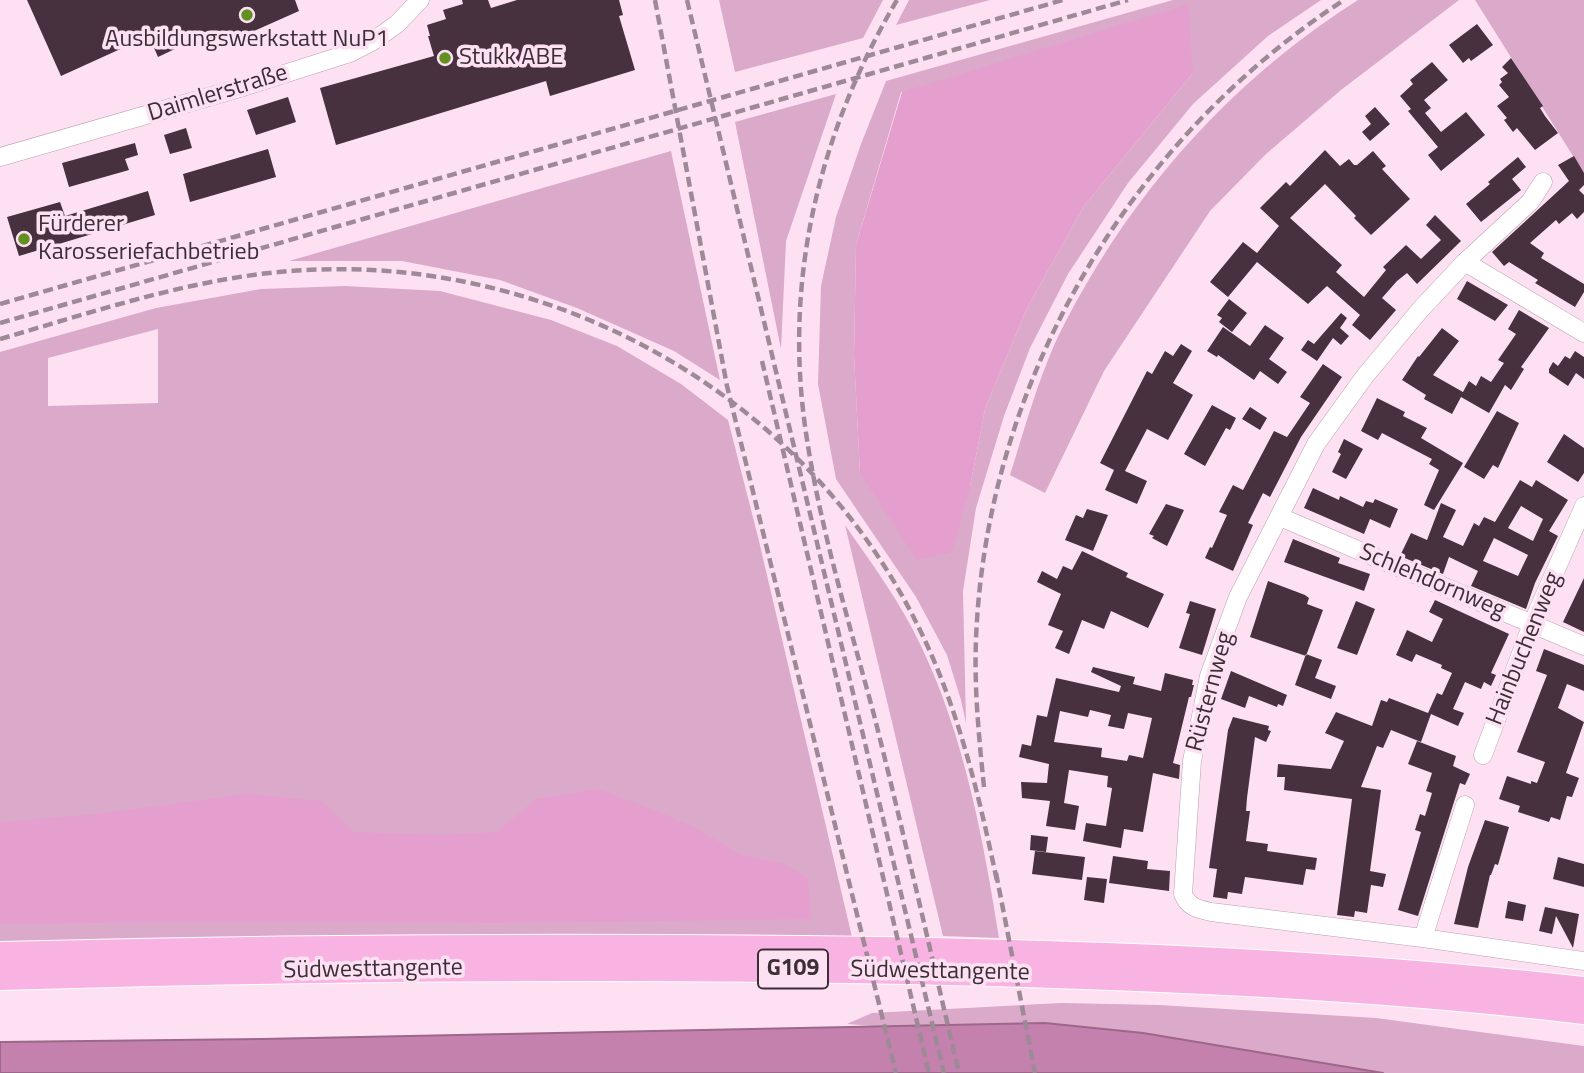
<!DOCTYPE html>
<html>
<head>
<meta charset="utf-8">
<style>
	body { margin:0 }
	canvas { display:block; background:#fde1f3 }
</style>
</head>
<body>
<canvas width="1584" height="1073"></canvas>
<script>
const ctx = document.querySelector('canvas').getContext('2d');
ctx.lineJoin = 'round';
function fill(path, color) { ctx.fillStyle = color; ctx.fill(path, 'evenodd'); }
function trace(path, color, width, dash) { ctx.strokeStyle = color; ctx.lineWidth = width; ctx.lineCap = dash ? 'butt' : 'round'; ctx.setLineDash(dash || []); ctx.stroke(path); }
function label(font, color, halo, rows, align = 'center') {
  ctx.font = font + ' "Titillium Web",sans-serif'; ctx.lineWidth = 7; ctx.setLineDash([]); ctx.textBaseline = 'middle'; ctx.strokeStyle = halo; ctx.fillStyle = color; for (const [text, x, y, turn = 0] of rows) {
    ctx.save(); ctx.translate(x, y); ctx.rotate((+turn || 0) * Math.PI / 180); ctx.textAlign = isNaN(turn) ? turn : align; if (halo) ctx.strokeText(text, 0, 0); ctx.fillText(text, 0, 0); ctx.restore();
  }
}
fill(new Path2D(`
	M719,0H883L863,38L735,72Z
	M909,0H990L896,25Z
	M1173,0H1321L1268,36L1193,104L1128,183L1068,274L1030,348L1004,416L976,508L963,591L966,723L961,700L947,655L916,597L836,479L818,384L821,286L836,217L861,144L886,81ZM1193,73L1084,206L1026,310L985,409L970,487L860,473L854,355L856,245L901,92Z
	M1358,0H1459L1341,90L1266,154L1210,211L1104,371L1045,493L1010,475C1022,437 1033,397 1048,360C1061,327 1079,296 1097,266C1163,158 1251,68 1358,0Z
	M1475,0H1584V173L1573,156Z
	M836,94L786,241L781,349L735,122Z
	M671,151L720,380L674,351L577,308L500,280L402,261H289Z
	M345,286L440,291L551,320L617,346L681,384L728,420L758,537L852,937L0,943V352L156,308L261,289ZM158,329V403L48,406V358Z
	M845,525C872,564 901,603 921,646C964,735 984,842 999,938L943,936Z
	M1061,1003L1159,1005L1376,1018L1584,1046V1073H1383L1143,1033L1045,1023L874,1026L847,1024L872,1013Z`), '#dba9c9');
fill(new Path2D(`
	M1188,4L1193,73L1084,206L1026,310L985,409L970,487L952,552L917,560L860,473L854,355L856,245L902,92Z
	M597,789L650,808L695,828L742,855L784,864L807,877L812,919L500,923L173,922L0,924V822L97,814L247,794L322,801L353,832L445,835L497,832L536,799Z`), '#e59fce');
const water = new Path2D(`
	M1045,1023L1143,1033L1383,1073H0V1042L262,1039Z`);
fill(water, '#c581ae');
trace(water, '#9b688a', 2);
fill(new Path2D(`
	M27,0H295L299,11L209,51L206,42L196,39L158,57L149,36L61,76Z
	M462,0H488L491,8L517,0H619L623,15L619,16L635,70L550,96L546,81L336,145L320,88L434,56L428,36H430L427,25L446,19L443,10L463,4Z
	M1477,24L1493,45L1471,61L1469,58L1463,63L1449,45Z
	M1511,58L1543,106L1540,108L1545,116L1558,133L1535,150L1517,128L1513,132L1504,120L1507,118L1497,106L1509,97L1499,85L1502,82L1500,79L1508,73L1502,67Z
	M1432,62L1448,80L1424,100L1431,108L1425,113L1441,132L1466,112L1485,135L1441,171L1428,155L1438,147L1408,111L1411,109L1400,96L1413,84L1410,80Z
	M288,97L296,122L256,135L247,110Z
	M1375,107L1390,124L1370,141L1362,132L1371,124L1365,116Z
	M186,128L192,148L170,154L164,135Z
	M135,143L138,155L125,159L129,170L69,187L62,163Z
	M268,149L276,177L190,202L183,174Z
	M1325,150L1340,166L1349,159L1354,165H1357L1373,151L1386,166L1382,169L1410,199L1371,235L1354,218L1356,216L1325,184L1290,218L1342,265L1336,272L1364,297L1386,270L1383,267L1406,245L1421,259L1441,240L1426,225L1435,215L1461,241L1417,284L1407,273L1397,281L1382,298L1396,310L1370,340L1352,325L1360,315L1327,286L1308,304L1257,262L1228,297L1210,282L1243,242L1257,253L1279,226L1260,208L1286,182L1290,186Z
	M1574,156L1584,173V185L1579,190L1584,195V212L1577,219L1572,213L1559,224L1556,220L1530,243L1544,253L1541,258L1584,284V292L1575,307L1535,283L1538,280L1509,262L1504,266L1492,252L1569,181L1558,165Z
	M1518,157L1526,167L1512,179L1521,190L1481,222L1466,204L1490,184L1488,182Z
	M148,191L155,215L19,256L7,217L60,202L65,216Z
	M1467,281L1508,305L1495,321L1457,299Z
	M1229,299L1247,313L1232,332L1219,322L1222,318L1217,315Z
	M1519,310L1549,328L1521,367L1524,369L1511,390L1505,385L1489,413L1461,397L1452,414L1424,399L1426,395L1402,380L1418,356L1419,357L1442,328L1459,341L1433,375L1463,392L1469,381L1476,386L1481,376L1491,382L1504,363L1498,360L1516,334L1508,329Z
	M1341,313L1347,318L1340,328L1349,336L1341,345L1333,338L1317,361L1301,350L1308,340L1314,344Z
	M1265,325L1284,338L1269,359L1287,372L1278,384L1260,371L1254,380L1218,355L1217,357L1207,351L1223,327L1250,346Z
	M1181,344L1192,351L1173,383L1193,395L1168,440L1147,429L1125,471L1147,481L1137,504L1105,490L1114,470L1100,463L1147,371L1152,374L1165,351L1173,356Z
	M1575,351L1584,357V379L1576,373L1568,386L1549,373V369L1553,362L1558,366L1565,356L1570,359Z
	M1323,364L1342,377L1301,437L1270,497L1263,493L1248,523L1253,525L1233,571L1205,558L1210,547L1212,548L1227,515L1219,512L1233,485L1243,490L1274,431L1287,437L1310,403L1300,397Z
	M1377,398L1405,412L1403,416L1427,428L1421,438L1463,463L1434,510L1424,505L1439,470L1429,464L1432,459L1382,433L1378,440L1361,431Z
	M1212,405L1236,418L1230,430L1226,428L1205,466L1184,454Z
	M1250,407L1267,418L1260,430L1242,419Z
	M1497,411L1519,423L1498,468L1493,465L1484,479L1464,467Z
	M1564,434L1584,448V473L1578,482L1547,462Z
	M1344,439L1363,449L1346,479L1332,472L1341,454L1338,452Z
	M1520,480L1532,487L1536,480L1568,500L1549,531L1558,536L1535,583L1526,609L1471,586L1478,571L1449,557L1443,574L1400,556L1411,533L1427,540L1441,503L1456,510L1443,537L1463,546L1474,523L1479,526L1484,517L1495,522ZM1521,506L1543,519L1533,541L1508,528ZM1494,538L1528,555L1518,576L1483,561Z
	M1313,488L1339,500L1340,496L1363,507L1366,501L1373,503L1375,499L1398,509L1390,528L1370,519L1364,534L1304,508Z
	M1166,504L1184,510L1167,546L1152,538L1154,536L1149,534Z
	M1087,509L1108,515L1093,551L1065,540L1076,515L1083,518Z
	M1293,539L1340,558L1338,563L1370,574L1364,591L1284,562Z
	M1082,551L1128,573L1126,577L1164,594L1148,628L1111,611L1104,629L1082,620L1069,654L1055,648L1063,631L1048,625L1061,594L1037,582L1042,571L1057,579L1063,566L1072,570Z
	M1584,578V632L1563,622Z
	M1268,581L1305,595L1309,598L1307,604L1323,610L1306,656L1250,637Z
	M1435,600L1509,634L1491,673L1496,675L1491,686L1484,682L1481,689L1465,682L1453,709L1464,713L1458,726L1431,714L1421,742L1391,730L1383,748L1377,746L1361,787L1381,790L1370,871L1386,874L1383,887L1371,885L1367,913L1355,911L1354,917L1337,915L1352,799L1284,790L1285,777H1277L1278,764L1331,769L1344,741L1325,733L1336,712L1372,726L1381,700L1387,702L1389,698L1428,713L1437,693L1442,695L1452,673L1441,668L1442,665L1416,654L1412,662L1396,655L1407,630L1432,642L1443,619L1429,612Z
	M1190,601L1216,609L1202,655L1179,648L1190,614L1186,613Z
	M1356,601L1375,609L1357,655L1337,648Z
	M1544,649L1584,665V691L1567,684L1558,708L1584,722L1566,773L1579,778L1572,797L1567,796L1560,820L1551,817L1549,822L1518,812L1520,806L1499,799L1507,776L1531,784V781L1537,783L1545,762L1517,752L1547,675L1536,671Z
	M1306,654L1322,660L1315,678L1336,686L1331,699L1295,685Z
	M1093,667L1135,677L1133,684L1161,691L1165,673L1193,680L1192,685H1194L1191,697H1189L1173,763L1180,765L1179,779L1153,773L1143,832L1124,829L1121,848L1083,841L1086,823L1106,826L1112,788L1107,787L1108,776L1069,770L1064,803L1079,806L1075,830L1046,826L1050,801L1022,798L1021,782L1047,783L1049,764L1019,757L1022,744L1031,746L1037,715L1047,717L1056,678L1119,692L1121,686L1091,672ZM1090,710L1111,715L1108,726L1124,729L1128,713L1152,718L1143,758L1129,755L1127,761L1101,757L1102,748L1054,742L1060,711L1088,717Z
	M1231,671L1287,695L1283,706L1278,704L1277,707L1249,696L1245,708L1221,699Z
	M1233,717L1269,726L1268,730L1271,731L1266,742L1255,737L1247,798L1246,811H1250L1246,841L1268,844L1267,851L1317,858L1315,870L1306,869L1303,885L1245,877L1242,894L1228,892L1227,899L1213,897L1217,869L1209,868L1228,730Z
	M1417,741L1456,756L1453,766L1470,774L1465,785L1460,783L1418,916L1398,910L1421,832L1415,830L1420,814L1425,816L1432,793L1426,791L1432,773L1408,764Z
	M1485,820L1509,827L1498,865L1495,864L1491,875H1490L1478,928L1454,924L1468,867Z
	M1031,835L1048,837L1046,852L1030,850Z
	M1035,851L1085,857L1082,880L1032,874Z
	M1113,856L1148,861L1147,869L1170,871L1169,891L1109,883Z
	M1558,857L1584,864V887L1553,879Z
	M1087,877L1107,879L1104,903L1084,900Z
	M1508,901L1526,905L1523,921L1505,918Z
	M1545,907L1579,914L1573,948L1556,916L1552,934L1539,931Z`), '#47313f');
const minor = new Path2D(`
	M0,157L243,87L350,53L373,41L397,24L420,0
	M1543,182L1530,202L1465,262L1420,310L1365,376L1316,444L1238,597L1209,676L1192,761L1183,894C1188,907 1198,909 1211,912L1423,938L1584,961
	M1465,262L1584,333
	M1280,517L1584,646
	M1483,755L1532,624L1584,506
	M1423,938L1465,805`);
const highway = new Path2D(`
	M0,955C268,948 536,946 805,949C1065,952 1325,961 1584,990
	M0,977C303,968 606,965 908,971C1134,976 1359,985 1584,1011`);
trace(minor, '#bba0b1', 19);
trace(highway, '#fff', 28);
trace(minor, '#fff', 18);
trace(highway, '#f9b3e2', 26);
trace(new Path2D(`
	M655,0L727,386L896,1073
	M687,0L944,1073
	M897,0C819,132 783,280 806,433C820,528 849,622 874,715C904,834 931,954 959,1073
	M0,304L1063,0
	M0,323L1128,0
	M0,339C100,310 202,275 306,270C556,257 802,395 915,620C957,702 978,791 997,881
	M762,361L929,1073
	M984,787C979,738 974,688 976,639C986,382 1129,140 1344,0
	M996,873L1035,1073`), '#9e8a97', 4.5, [10, 5]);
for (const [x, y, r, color] of [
	[247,15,7,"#629023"],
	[445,58,7,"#629023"],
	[24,239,7,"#629023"]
]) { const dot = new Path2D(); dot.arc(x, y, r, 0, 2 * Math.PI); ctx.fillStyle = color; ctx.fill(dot); trace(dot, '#fde1f3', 2.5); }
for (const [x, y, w] of [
	[793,969,70]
]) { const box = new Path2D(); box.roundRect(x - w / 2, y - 19.5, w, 39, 5); ctx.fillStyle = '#fde1f3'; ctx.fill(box); trace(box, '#3a2f36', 2); }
label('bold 23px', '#3a2f36', null, [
	["G109",793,969]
]);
label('24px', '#3a2f36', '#fde1f3', [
	["Ausbildungswerkstatt NuP1",247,40,"center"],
	["Stukk ABE",459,58],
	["Fürderer",38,225],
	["Karosseriefachbetrieb",38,253]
], 'left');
label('24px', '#3a2f36', '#fde1f3', [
	["Daimlerstraße",218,94,-17],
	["Schlehdornweg",1432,582,23],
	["Hainbuchenweg",1525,649,-68],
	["Rüsternweg",1211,692,-75],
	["Südwesttangente",373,970,-1],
	["Südwesttangente",940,972,1]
]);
</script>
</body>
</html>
